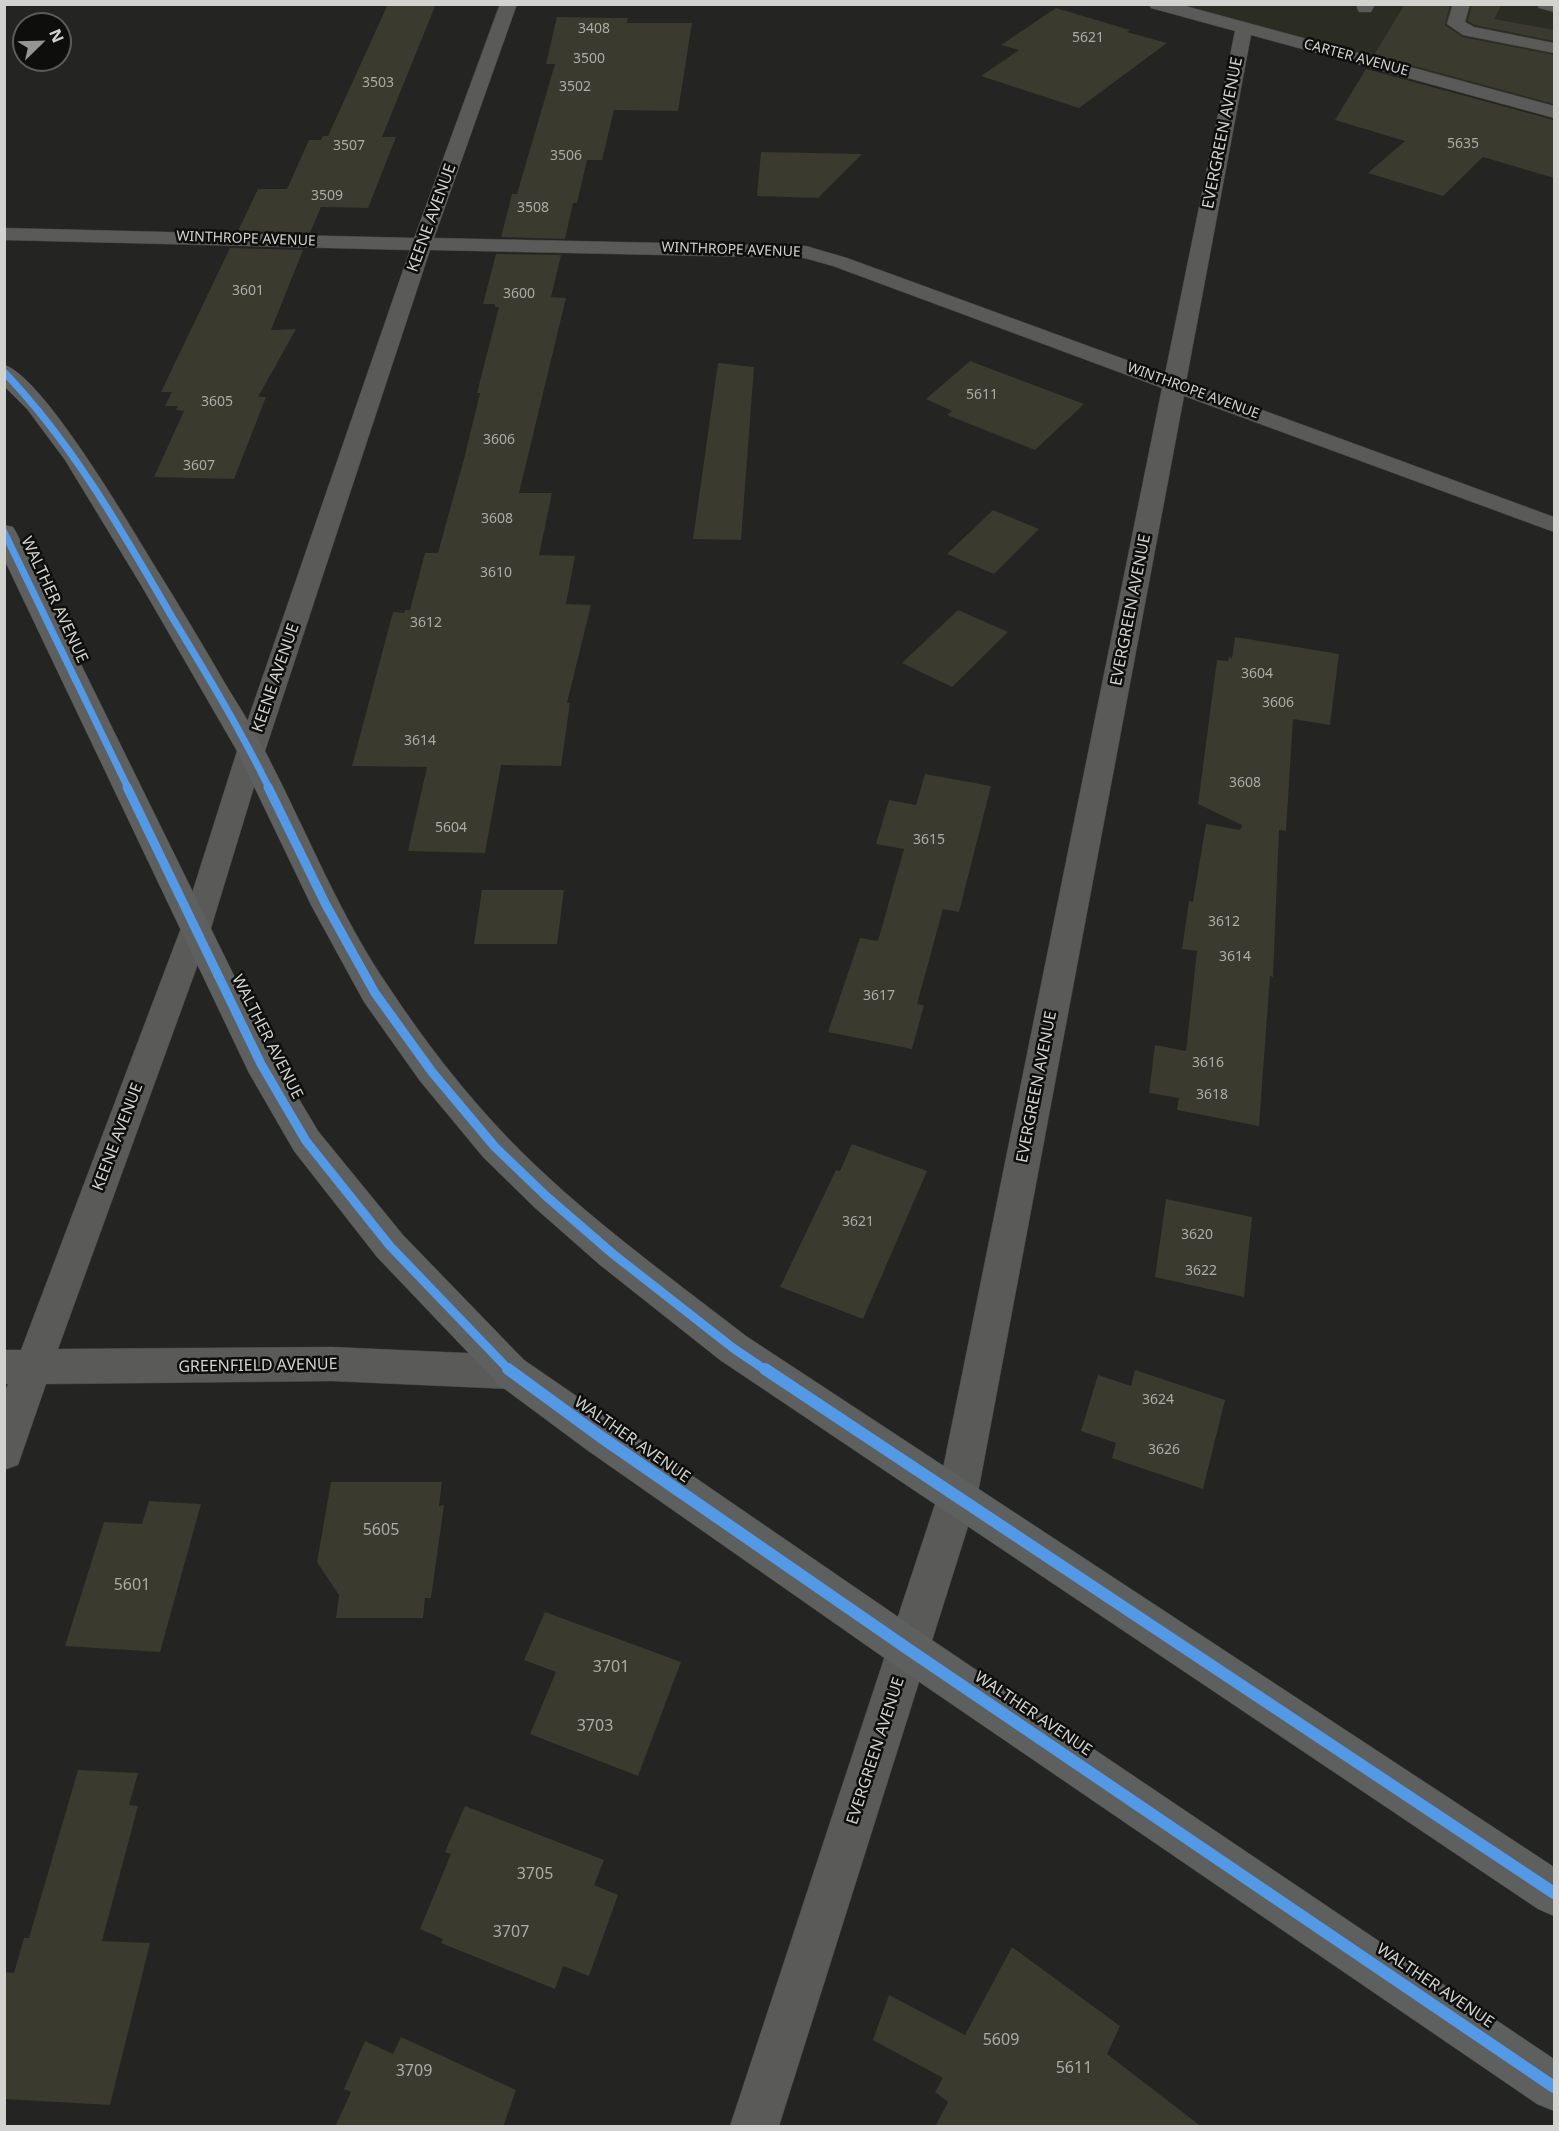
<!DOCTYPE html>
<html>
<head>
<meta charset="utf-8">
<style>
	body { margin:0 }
	#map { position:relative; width:1559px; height:2131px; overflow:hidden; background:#242422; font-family:"Noto Sans",sans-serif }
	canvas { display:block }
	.frame { position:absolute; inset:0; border:6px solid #d2d2cf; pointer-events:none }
	.north { position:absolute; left:12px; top:12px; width:60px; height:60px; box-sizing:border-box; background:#0e0e0c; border:2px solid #5c5c5a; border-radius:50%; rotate:67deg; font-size:16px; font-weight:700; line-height:24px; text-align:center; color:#d2d2cf }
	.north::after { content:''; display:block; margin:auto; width:21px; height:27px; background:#959592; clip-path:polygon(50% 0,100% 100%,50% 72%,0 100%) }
</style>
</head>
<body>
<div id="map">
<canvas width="1559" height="2131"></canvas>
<div class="frame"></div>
<div class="north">N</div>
</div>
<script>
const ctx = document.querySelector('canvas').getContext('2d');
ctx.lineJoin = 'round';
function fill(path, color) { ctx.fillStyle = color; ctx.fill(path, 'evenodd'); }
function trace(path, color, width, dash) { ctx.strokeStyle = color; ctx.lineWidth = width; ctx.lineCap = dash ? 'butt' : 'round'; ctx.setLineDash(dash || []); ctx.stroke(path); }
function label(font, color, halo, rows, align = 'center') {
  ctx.font = font + ' "Noto Sans",sans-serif'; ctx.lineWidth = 5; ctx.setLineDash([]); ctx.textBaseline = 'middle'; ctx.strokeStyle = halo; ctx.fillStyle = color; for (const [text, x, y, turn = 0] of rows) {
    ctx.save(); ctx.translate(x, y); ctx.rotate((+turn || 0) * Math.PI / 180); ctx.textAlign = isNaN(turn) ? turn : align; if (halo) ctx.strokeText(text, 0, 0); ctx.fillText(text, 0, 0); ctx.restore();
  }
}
fill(new Path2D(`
	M1157,5H1554V113Z`), '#2b2d23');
fill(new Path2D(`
	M388,4H436L382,137H396L368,208L321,207L310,233L238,231L258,189H287L309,140H321L323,136H328Z
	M1405,4H1450L1445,25L1462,37L1554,55V104L1374,55Z
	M1472,4H1502L1494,19L1554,30V41L1475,25L1468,21Z
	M1056,8L1130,30L1127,32L1167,43L1079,108L981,76L1019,50L1001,45Z
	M557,17L613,18H628L627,23H692L678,111L614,110L602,160H587L577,203H573L565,239L501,237L512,194H517L555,64H546Z
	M1366,69L1554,120V178L1483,157L1443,196L1368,173L1405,141L1335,120Z
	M761,152L862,154L818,198L757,196Z
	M230,248L303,250L271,330L296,329L258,397H266L234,479L154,477L184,411L176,410L178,406H165L172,392H161Z
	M496,254L561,255L551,297L566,298L519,493H552L539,555L575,556L566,604L591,605L567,703H570L561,766L501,765L485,853L408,851L427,767L352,766L393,612L404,613L405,610H410L425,553H438L465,455L480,393H477L499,307H495V304H483Z
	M970,361L1007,375L1084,404L1035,450L947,415L952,411L926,399Z
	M718,363L754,367L741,540L693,539Z
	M993,510L1039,529L994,574L947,554Z
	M958,610L1008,632L952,687L902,663Z
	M1235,637L1339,654L1330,725L1293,719L1286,831L1279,830L1273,977L1270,976L1259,1126L1177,1110L1179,1098L1149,1093L1155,1045L1186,1051L1197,951L1182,949L1189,901L1193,902L1206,824L1240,830L1242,825L1198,804L1217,660L1228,661L1229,657L1232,658Z
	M925,774L991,786L959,912L943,909L917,1004L924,1005L912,1049L828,1032L860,938L878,941L904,849L876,844L889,800L916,805Z
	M482,890H564L557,944H474Z
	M852,1144L927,1171L863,1319L780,1287L836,1170L840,1171Z
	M1166,1199L1252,1217L1244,1297L1155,1277Z
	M1135,1370L1225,1400L1203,1489L1112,1458L1116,1443L1081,1431L1098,1375L1131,1386Z
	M331,1482H442L439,1506L444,1505L431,1598H425L423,1618H336L339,1595L317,1562Z
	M149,1501L201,1504L160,1652L65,1646L104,1522L142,1524Z
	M545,1612L681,1662L638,1776L530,1734L556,1672L524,1660Z
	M78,1770L138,1773L129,1805L138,1806L102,1941L150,1943L110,2105L4,2099V1972L14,1973L24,1938H29Z
	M465,1806L604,1860L594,1885L618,1895L589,1976L563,1966L555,1989L441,1943L443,1939L420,1929L451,1854L445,1852Z
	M1012,1947L1120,2026L1107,2054L1202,2127H935L948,2102L935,2092L943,2078L873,2040L889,1995L965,2035Z
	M401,2037L516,2090L503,2127H335L351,2092L344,2089L365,2041L393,2054Z`), '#3a3a2e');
const minor = new Path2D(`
	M500,4H517L434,238L806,246L847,258L1165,374L1235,31L1151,8L1149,4H1178L1554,106V118L1251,35L1186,382L1554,517V532L1184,396L977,1498L779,2126H730L937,1498L1162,388L833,266L804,258L430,250L265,751L211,928L58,1349L332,1347L511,1355L524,1360L530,1372L524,1384L511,1389L332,1381L46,1384L18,1465L4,1470V1394L8,1384H4V1350H21L181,928L237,751L410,250L4,240V228L414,238Z
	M1358,4H1375L1371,12H1359L1357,8Z
	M1453,4H1470L1465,22L1474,27L1554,43V53L1463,35L1447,24Z
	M1537,4H1554V12L1539,8Z`);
const major = new Path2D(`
	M4,365C43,375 135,534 159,573C182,610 204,647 226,685C240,708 255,731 267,755C306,830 340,916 388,986C423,1039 463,1091 507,1137C579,1212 665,1273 746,1336L1554,1867V1916L1538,1909L720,1360L600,1265L534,1207L483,1157L420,1081L364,1002L311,905L237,751L141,585L65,460L27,409L4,386Z
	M4,525L13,527L16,532L274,1057L318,1131L403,1235L524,1360L923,1634L1554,2059V2111L1537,2104L893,1664L587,1450L498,1384L377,1257L294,1151L249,1073L4,559Z`);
trace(minor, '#40403e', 1);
trace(major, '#40403e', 1);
fill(minor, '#5a5a58');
fill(major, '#5e6060');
trace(new Path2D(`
	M4,372C73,444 122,531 172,617C206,673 240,729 269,788
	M4,532L128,788`), '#5399e6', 7);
trace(new Path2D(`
	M127,787L261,1064L306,1141L390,1246L510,1371
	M268,787L326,905L375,993L432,1072L495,1147L546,1196L613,1254L733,1348L767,1371`), '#5399e6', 9);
trace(new Path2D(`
	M508,1369L601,1437L908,1649L1554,2087
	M765,1369L1554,1893`), '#5399e6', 12);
label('14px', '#acaca7', null, [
	["3408",594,29],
	["5621",1088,38],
	["3500",589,59],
	["3503",378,83],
	["3502",575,87],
	["5635",1463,144],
	["3507",349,146],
	["3506",566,156],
	["3509",327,196],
	["3508",533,208],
	["3601",248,291],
	["3600",519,294],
	["5611",982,395],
	["3605",217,402],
	["3606",499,440],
	["3607",199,466],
	["3608",497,519],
	["3610",496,573],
	["3612",426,623],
	["3604",1257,674],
	["3606",1278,703],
	["3614",420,741],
	["3608",1245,783],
	["5604",451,828],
	["3615",929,840],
	["3612",1224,922],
	["3614",1235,957],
	["3617",879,996],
	["3616",1208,1063],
	["3618",1212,1095],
	["3621",858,1222],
	["3620",1197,1235],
	["3622",1201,1271],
	["3624",1158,1400],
	["3626",1164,1450]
]);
label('14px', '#d2d2cf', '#0e0e0c', [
	["CARTER AVENUE",1356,58,15],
	["WINTHROPE AVENUE",246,239,2],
	["WINTHROPE AVENUE",731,250,2],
	["WINTHROPE AVENUE",1193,391,20]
]);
label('16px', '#d2d2cf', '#0e0e0c', [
	["EVERGREEN AVENUE",1223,133,-79],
	["KEENE AVENUE",432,218,-70],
	["WALTHER AVENUE",54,600,65],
	["EVERGREEN AVENUE",1131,610,-79],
	["KEENE AVENUE",276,678,-71],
	["WALTHER AVENUE",267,1037,63],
	["EVERGREEN AVENUE",1037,1087,-79],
	["KEENE AVENUE",118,1137,-69],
	["GREENFIELD AVENUE",258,1366,-1],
	["WALTHER AVENUE",632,1440,35],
	["WALTHER AVENUE",1033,1714,34],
	["EVERGREEN AVENUE",876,1751,-72],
	["WALTHER AVENUE",1435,1986,34]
]);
label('16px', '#acaca7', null, [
	["5605",381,1530],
	["5601",132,1585],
	["3701",611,1667],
	["3703",595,1726],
	["3705",535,1874],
	["3707",511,1932],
	["5609",1001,2040],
	["5611",1074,2068],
	["3709",414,2071]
]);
</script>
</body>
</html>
